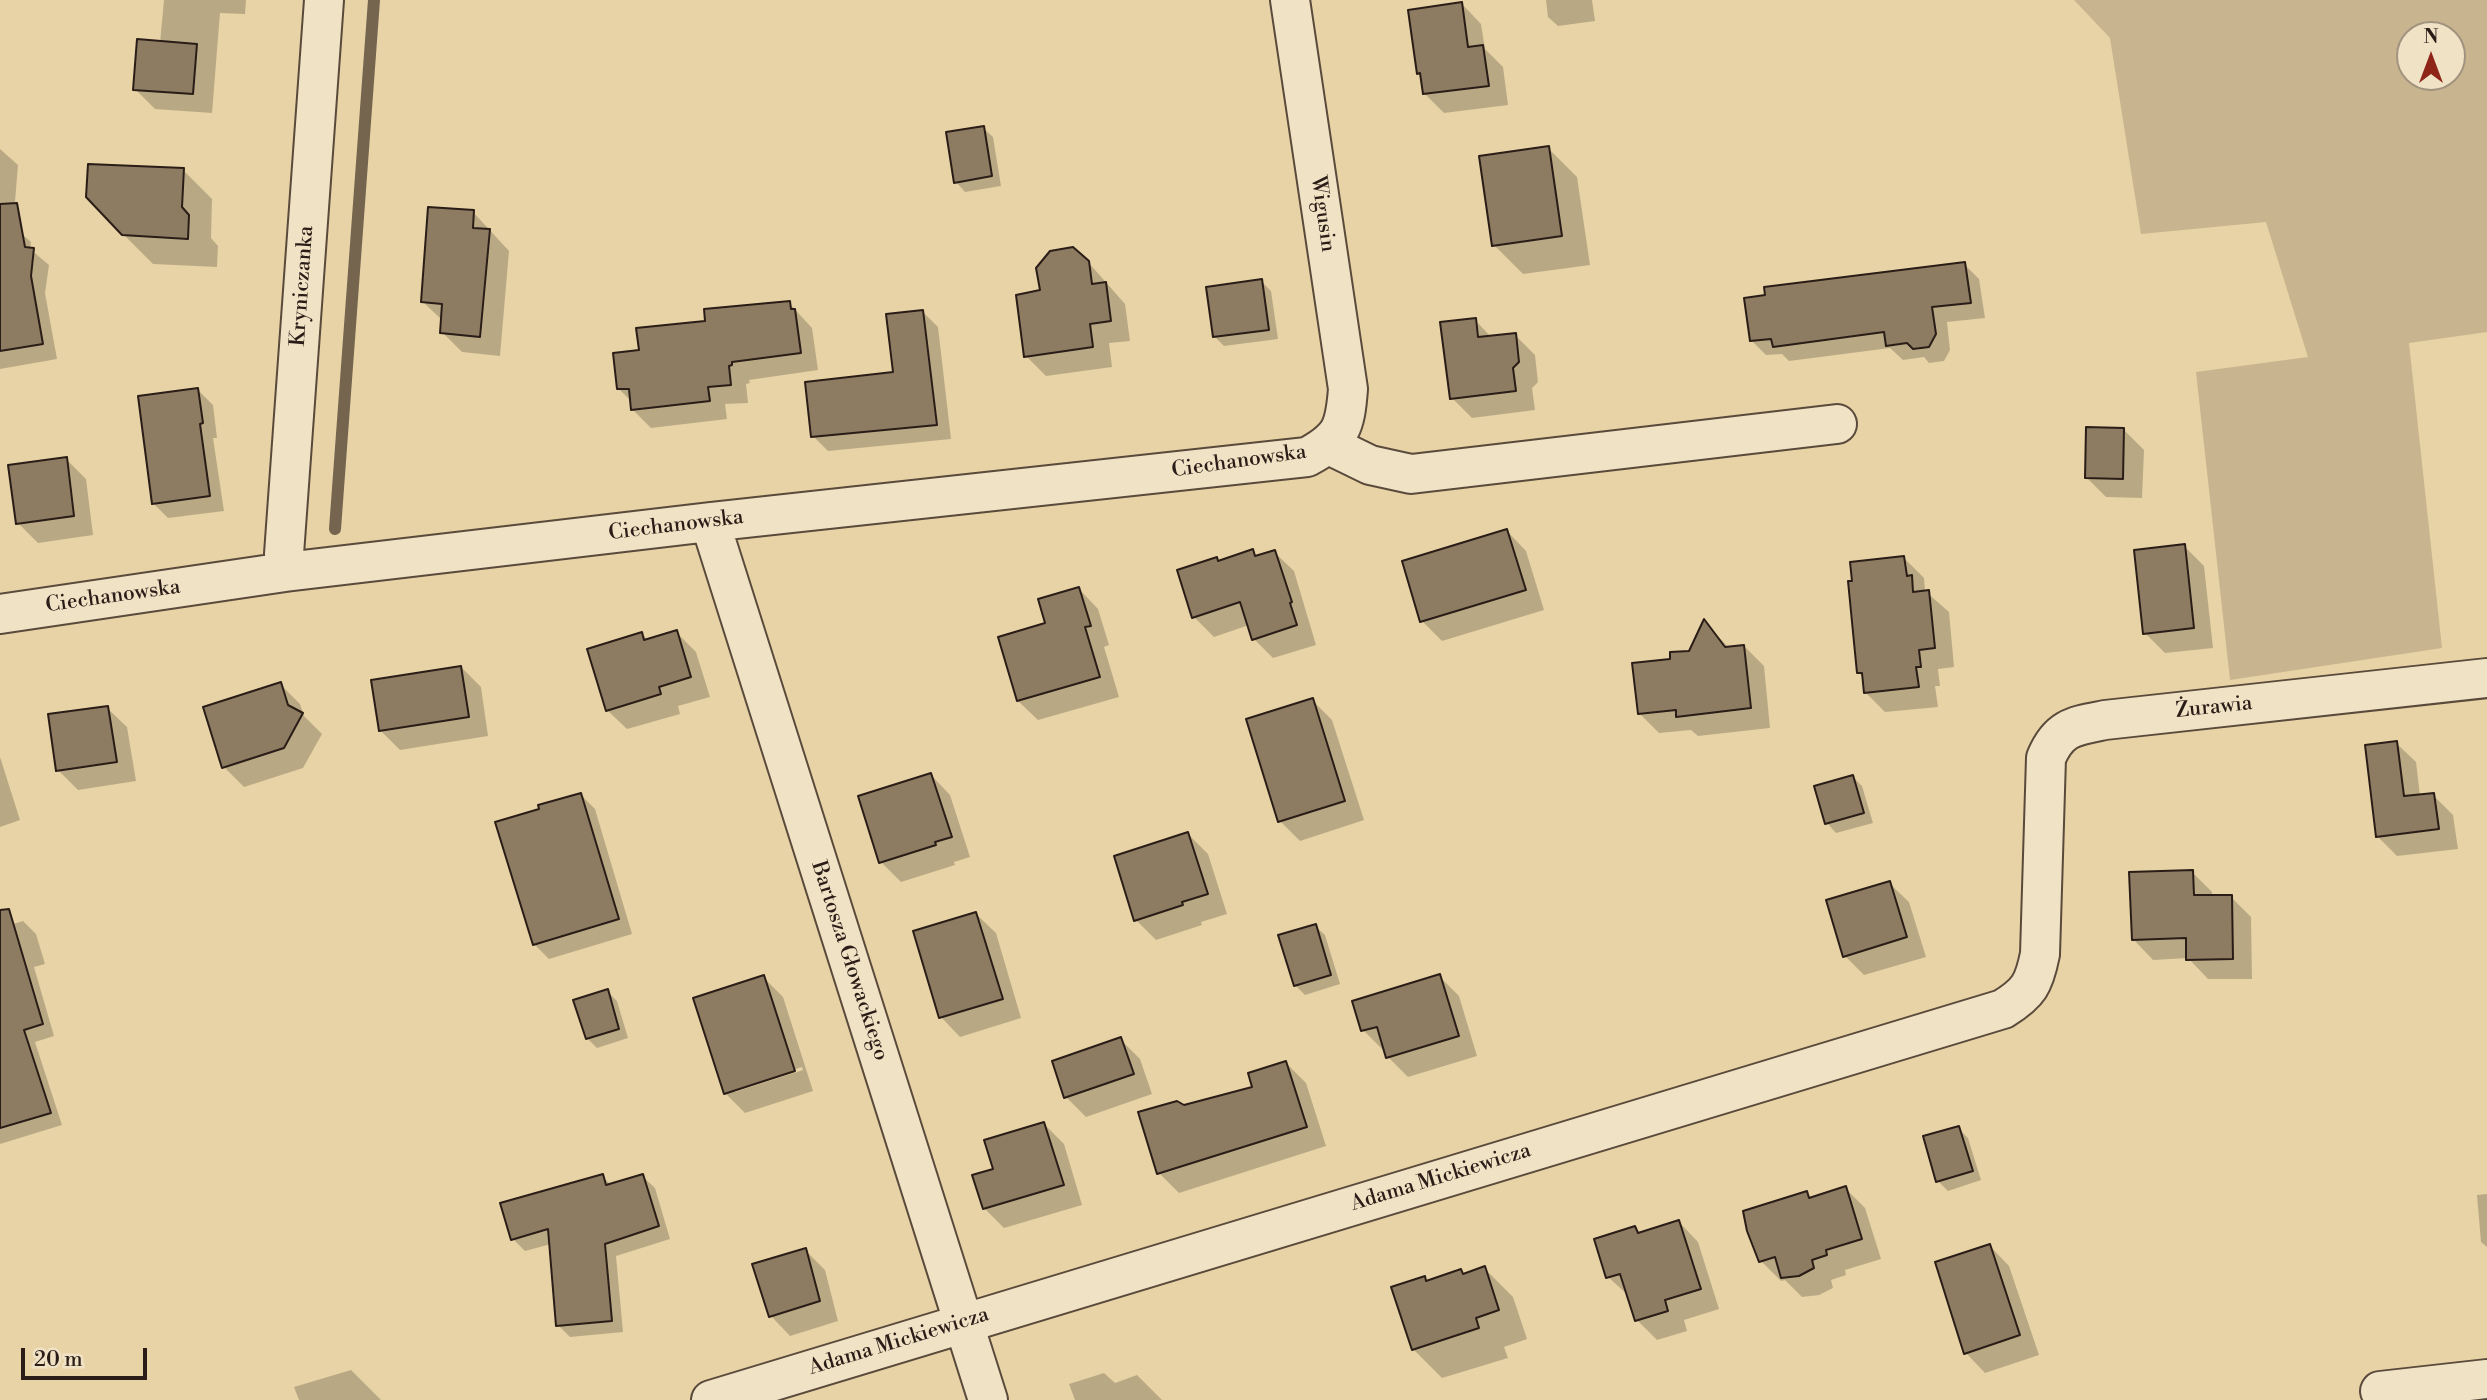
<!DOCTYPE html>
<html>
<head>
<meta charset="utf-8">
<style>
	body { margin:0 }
	#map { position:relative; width:2487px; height:1400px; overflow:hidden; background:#e8d3a6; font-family:"Libre Bodoni",serif }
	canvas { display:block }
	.north { position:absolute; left:2396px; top:21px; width:70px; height:70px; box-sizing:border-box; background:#f0e2c5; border:2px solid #a1937f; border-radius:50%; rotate:0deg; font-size:19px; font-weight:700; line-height:28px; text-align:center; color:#2a1d17 }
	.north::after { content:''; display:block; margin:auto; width:24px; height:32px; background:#8f2418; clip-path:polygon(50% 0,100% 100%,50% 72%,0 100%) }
	.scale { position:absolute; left:21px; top:1348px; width:126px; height:32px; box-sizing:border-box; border:4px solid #2a1d17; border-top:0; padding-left:9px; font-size:21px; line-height:24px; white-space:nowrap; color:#2a1d17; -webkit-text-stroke:5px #f0e2c5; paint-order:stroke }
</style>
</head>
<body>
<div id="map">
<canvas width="2487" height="1400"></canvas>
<div class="north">N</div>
<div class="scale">20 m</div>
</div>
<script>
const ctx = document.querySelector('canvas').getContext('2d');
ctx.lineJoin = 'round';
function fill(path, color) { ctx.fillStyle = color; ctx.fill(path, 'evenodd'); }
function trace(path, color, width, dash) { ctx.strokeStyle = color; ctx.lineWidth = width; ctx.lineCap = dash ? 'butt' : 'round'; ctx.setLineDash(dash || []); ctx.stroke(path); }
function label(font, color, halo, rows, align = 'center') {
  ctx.font = font + ' "Libre Bodoni",serif'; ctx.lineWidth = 5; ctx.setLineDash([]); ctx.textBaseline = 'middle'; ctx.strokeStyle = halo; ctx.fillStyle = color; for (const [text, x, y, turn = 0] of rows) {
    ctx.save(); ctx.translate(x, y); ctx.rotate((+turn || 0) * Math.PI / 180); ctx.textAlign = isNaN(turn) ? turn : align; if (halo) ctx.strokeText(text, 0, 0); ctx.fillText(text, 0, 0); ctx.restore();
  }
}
fill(new Path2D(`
	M2074,0H2487V332L2409,343L2442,648L2230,680L2196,372L2308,357L2266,222L2141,234L2110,38ZM2410,35H2452V77H2410Z`), '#c8b48e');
fill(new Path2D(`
	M164,0H246L245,14L220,13L212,113L155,109L135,89L160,43Z
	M1546,0H1592L1595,21L1558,26L1548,17Z
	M1462,4L1481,24L1485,49L1503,67L1508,105L1444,113L1424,93L1422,76L1419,73Z
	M983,128L993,137L1001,186L965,192L956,182Z
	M1548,148L1577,177L1590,265L1523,274L1494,245Z
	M0,149L18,165L13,226L31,242L30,249L49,265L45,293L57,359L0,369Z
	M183,170L212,199L211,238L218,246L217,267L153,264L123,234Z
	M473,212L509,251L500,356L462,352L442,332L443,321L422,301Z
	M1088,262L1125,304L1130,341L1109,343L1112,367L1046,376L1026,356L1042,292Z
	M1964,264L1979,279L1985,318L1947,322L1950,350L1944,361L1929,363L1924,357L1903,360L1890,348L1789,361L1782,354L1766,355L1751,340Z
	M1261,281L1271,291L1278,339L1224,346L1215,337Z
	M789,303L812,328L818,370L749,380L750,383L746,384L748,403L725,404L727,419L651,428L633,410L632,402L619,389L640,352L707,323Z
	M923,312L938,327L951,439L828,451L813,436L895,374Z
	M1475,320L1492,338L1515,335L1535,355L1538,382L1532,388L1535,410L1472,418L1452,398Z
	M198,390L213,405L217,438H213L224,511L168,518L153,503Z
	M2124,430L2144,450L2142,498L2106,497L2086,477Z
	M66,459L86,479L93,535L38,543L18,523Z
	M1507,531L1526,551L1544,610L1442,641L1422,621Z
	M2184,546L2204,566L2213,648L2165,653L2145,633Z
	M1252,551L1258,557L1274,552L1294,571L1316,645L1273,658L1254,639L1249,625L1214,637L1194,617L1217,559L1220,562Z
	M1904,558L1924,578L1925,591L1949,612L1954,667L1938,669L1940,686H1935L1938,707L1885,712L1865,692L1864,677L1859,673Z
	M1079,589L1098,609L1109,645L1104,647L1119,697L1038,720L1018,701L1047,624Z
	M1705,622L1729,648L1744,646L1764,666L1770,728L1698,736L1691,730L1659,733L1639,713L1672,661L1690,652Z
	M676,632L696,652L710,697L678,706L680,714L627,729L607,710L642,634L648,640Z
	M461,667L481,687L488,736L400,750L380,730Z
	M280,684L300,704L304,716L322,734L303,768L244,787L224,767Z
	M1312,700L1332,720L1364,820L1300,841L1280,821Z
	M107,708L127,727L136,781L78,790L58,770Z
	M2396,743L2416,762L2420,796L2433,795L2453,815L2458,849L2397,856L2377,836Z
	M0,757L20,820L0,827Z
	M931,775L950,795L970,857L954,862L955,865L901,882L881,862Z
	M1853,777L1862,786L1873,823L1836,833L1827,823Z
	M581,795L595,809L632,934L549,959L534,944L541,810Z
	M1188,834L1208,854L1227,914L1201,922L1202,925L1156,940L1136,920Z
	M2192,872L2212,892V897H2231L2251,917L2252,979H2208L2188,958L2153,960L2134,940Z
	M1889,883L1909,902L1926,957L1864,975L1845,956Z
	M976,914L996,933L1021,1018L960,1037L941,1017Z
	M23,921L36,934L45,964L34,967L54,1036L35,1042L62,1125L0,1144V928Z
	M1315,926L1325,935L1340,984L1305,995L1295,985Z
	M1439,976L1459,996L1477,1056L1408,1077L1388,1057L1386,1049L1383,1050L1363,1030Z
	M763,977L783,997L813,1091L745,1113L725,1093ZM802,1067L803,1070L735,1092V1088Z
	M607,991L617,1001L628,1038L597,1048L588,1039L575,1002Z
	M1120,1039L1140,1059L1152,1094L1086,1117L1066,1097Z
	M1286,1063L1306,1083L1326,1146L1179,1193L1159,1173L1184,1107L1255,1088Z
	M1044,1124L1064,1144L1082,1205L1004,1228L984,1208L995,1170Z
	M1958,1128L1968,1138L1981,1180L1948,1191L1938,1181Z
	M602,1176L611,1185L642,1176L655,1188L670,1239L616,1256L623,1332L570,1337L558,1325L551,1244L525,1251L513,1239Z
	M1845,1188L1865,1208L1881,1259L1845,1270L1846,1275L1831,1280L1833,1288L1819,1295L1802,1297L1785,1280L1781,1281L1761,1261L1807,1193L1812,1199Z
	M2487,1194V1247L2481,1242L2477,1195Z
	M1679,1222L1698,1242L1719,1309L1684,1320L1687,1331L1657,1340L1637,1320L1629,1296L1608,1277L1635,1228L1641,1234Z
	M1990,1246L2009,1266L2039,1355L1985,1373L1966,1353Z
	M805,1250L825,1270L838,1321L790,1336L771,1316Z
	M1484,1268L1513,1297L1527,1339L1504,1347L1508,1358L1442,1378L1413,1349L1424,1278L1428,1282L1461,1271L1465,1275Z
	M351,1370L381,1400H299L294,1387Z
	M1104,1373L1115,1383L1137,1375L1162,1400H1075L1069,1384Z`), '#0003');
trace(new Path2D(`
	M335,529L374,0`), '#75654f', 12);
const building = new Path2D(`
	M1462,2L1468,47L1483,45L1489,86L1423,94L1420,73L1417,74L1408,10Z
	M137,39L197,44L193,94L133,90Z
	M984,126L992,176L954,183L946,132Z
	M1549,146L1562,236L1492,246L1479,156Z
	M88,164L184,168L182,207L189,215L188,239L122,235L86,197Z
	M17,203L25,247L34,248L31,276L43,344L0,351V204Z
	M428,207L474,210L473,228L490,229L480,337L440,333L442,304L421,302Z
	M1073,247L1089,261L1092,284L1106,282L1111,321L1090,324L1093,347L1024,357L1016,295L1040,290L1036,268L1050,251Z
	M1965,262L1971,303L1932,307L1936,334L1929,347L1913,349L1907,343L1886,346L1884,332L1773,347L1771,339L1750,341L1744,298L1765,295L1764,287Z
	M1262,279L1269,330L1213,337L1206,287Z
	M790,301L791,309H795L801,353L732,362V365L729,366L731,385L708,387L710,401L631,410L629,389H617L613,353L639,350L636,328L705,321L704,309Z
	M923,310L937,425L811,437L805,382L893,372L886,314Z
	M1476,318L1478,337L1516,333L1519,362L1513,368L1516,391L1450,399L1440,322Z
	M198,388L203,423L200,424L210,496L152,504L138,396Z
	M2086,427L2124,428L2123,479L2085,478Z
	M67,457L74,516L16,524L8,465Z
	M1507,529L1526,590L1420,622L1402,561Z
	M2185,544L2194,628L2143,634L2134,550Z
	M1253,549L1255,556L1275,550L1292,602L1290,603L1297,625L1252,640L1240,602L1192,618L1177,570L1217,557L1218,561Z
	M1904,556L1907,576L1912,575L1913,592L1929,590L1935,648L1919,650L1921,667H1916L1919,687L1864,693L1862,673H1857L1848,581H1852L1850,562Z
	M1079,587L1091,626L1085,627L1100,677L1017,701L998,637L1045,623L1038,599Z
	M1704,619L1725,647L1744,645L1751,708L1676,717V710L1638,714L1632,663L1670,659V652L1689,651Z
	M677,630L691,677L659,687L661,694L606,711L587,649L642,632L644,640Z
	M461,666L469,717L379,731L371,680Z
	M281,682L288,705L303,713L284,748L222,768L203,707Z
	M1313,698L1345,801L1278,822L1246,719Z
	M108,706L117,762L56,771L48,714Z
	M2397,741L2404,796L2434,793L2439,829L2376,837L2365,745Z
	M931,773L952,837L935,842L936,845L879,863L858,796Z
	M1853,775L1864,813L1825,824L1814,786Z
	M581,793L619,919L533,945L495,822L539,809L538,805Z
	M1188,832L1208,894L1182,902L1183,905L1134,921L1114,856Z
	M2193,870L2194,895H2232L2233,959L2186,960V938L2132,940L2129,872Z
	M1890,881L1907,937L1843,957L1826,900Z
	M9,909L43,1024L24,1030L51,1113L0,1128V910Z
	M976,912L1003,999L939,1018L913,931Z
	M1316,924L1331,975L1294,986L1278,935Z
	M1440,974L1459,1036L1386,1058L1377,1027L1361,1031L1352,1001Z
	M764,975L795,1071L724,1094L693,998Z
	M608,989L619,1029L586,1039L573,1000Z
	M1121,1037L1134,1074L1064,1098L1052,1061Z
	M1286,1061L1307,1127L1157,1174L1138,1112L1177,1101L1184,1105L1252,1087L1248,1073Z
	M1044,1122L1064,1185L983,1209L972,1175L993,1169L984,1140Z
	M1959,1126L1973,1171L1936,1182L1923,1136Z
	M603,1174L606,1185L643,1174L659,1226L605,1244L612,1321L556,1326L548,1229L511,1240L500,1203Z
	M1846,1186L1862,1239L1826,1250L1827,1255L1812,1260L1814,1268L1799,1276L1781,1278L1775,1257L1759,1262L1747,1231L1743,1211L1807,1191L1809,1198Z
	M1679,1220L1701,1289L1665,1300L1668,1311L1635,1321L1620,1274L1606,1278L1594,1239L1635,1226L1638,1233Z
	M1990,1244L2020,1335L1964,1354L1935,1262Z
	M806,1248L820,1301L769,1317L752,1264Z
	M1485,1266L1499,1310L1476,1318L1479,1328L1412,1350L1391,1287L1425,1276L1426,1281L1461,1269L1463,1274Z`);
fill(building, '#8d7c61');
trace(building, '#2a1d17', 2);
const minor = new Path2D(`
	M1329,445L1370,465L1411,474L1837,424
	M710,522L988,1400
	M285,572L284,554L324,0
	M0,614L285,572L710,522L1307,457C1342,438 1345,427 1348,389L1290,0
	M2380,1391L2487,1379
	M711,1400L2003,1009C2029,993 2034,984 2040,954L2046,758C2059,727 2074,726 2105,720L2487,678`);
trace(minor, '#5a4a3b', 42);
trace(minor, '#f0e2c5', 38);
label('21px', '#2a1d17', '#f0e2c5', [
	["Wigusin",1322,214,82],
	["Kryniczanka",303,286,-86],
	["Ciechanowska",1239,462,-8],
	["Ciechanowska",676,526,-7],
	["Ciechanowska",113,597,-8],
	["Żurawia",2214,708,-6],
	["Bartosza Głowackiego",849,961,72],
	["Adama Mickiewicza",1441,1178,-17],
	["Adama Mickiewicza",899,1342,-17]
]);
</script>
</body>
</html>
